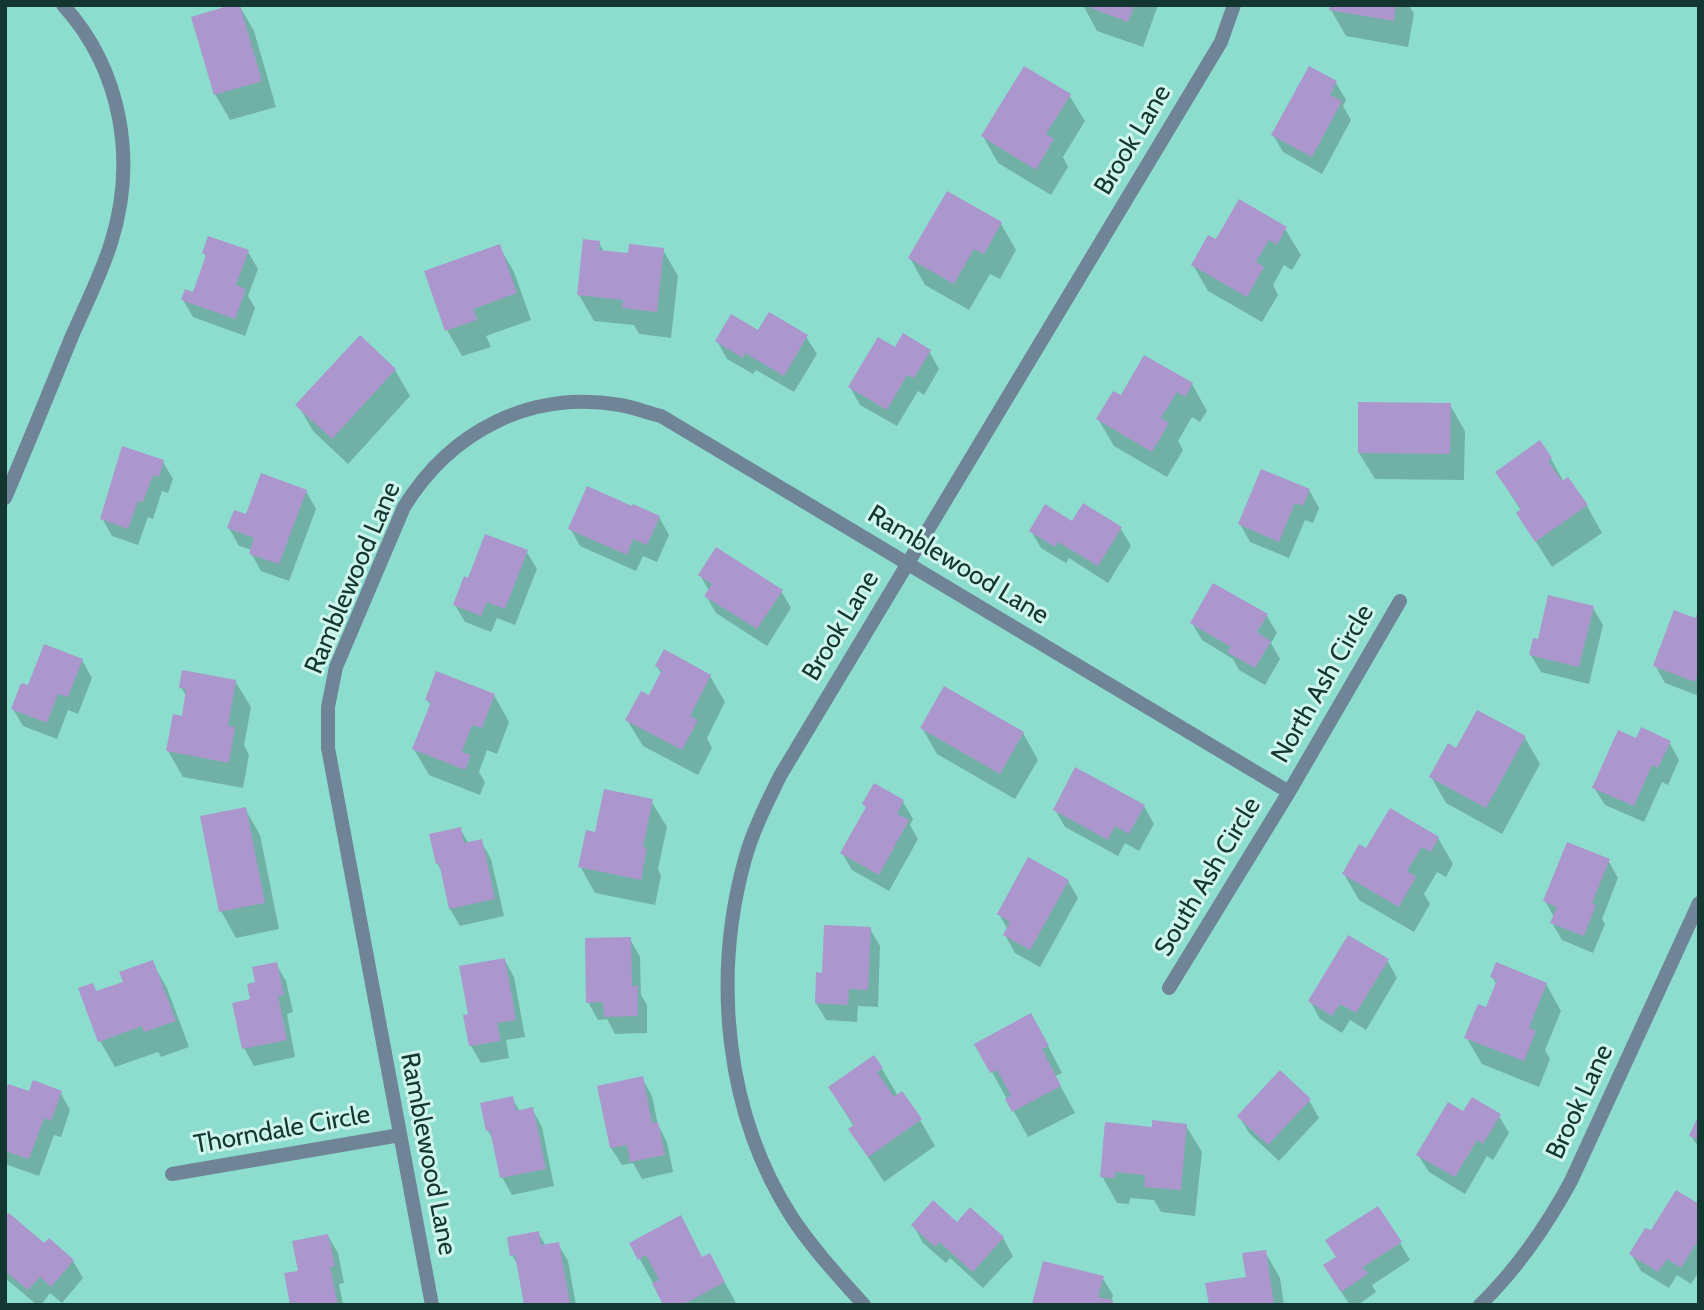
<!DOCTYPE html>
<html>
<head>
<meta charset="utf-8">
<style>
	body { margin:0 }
	#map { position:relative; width:1704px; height:1310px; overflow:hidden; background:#8dddcf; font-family:Cabin,sans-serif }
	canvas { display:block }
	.frame { position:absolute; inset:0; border:7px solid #143630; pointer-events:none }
</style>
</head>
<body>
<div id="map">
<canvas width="1704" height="1310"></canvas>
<div class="frame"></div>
</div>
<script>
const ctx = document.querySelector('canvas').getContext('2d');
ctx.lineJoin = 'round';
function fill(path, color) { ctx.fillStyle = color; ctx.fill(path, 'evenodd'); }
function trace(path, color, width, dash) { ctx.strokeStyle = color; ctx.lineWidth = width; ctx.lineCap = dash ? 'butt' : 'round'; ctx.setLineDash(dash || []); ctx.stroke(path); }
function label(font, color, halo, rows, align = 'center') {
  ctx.font = font + ' Cabin,sans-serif'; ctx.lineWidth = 6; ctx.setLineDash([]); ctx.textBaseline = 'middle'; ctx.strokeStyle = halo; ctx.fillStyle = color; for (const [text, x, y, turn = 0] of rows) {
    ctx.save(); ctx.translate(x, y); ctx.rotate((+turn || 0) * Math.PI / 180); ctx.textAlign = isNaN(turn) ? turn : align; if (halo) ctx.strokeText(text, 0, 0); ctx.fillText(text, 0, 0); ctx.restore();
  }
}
fill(new Path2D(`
	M239,5L254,31L276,107L230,120L215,94Z
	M1083,5H1158L1143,47L1097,31Z
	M1331,5H1409L1414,14L1408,47L1346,36L1331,10Z
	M1336,83L1346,100L1343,106L1351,120L1322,174L1283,152L1273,135Z
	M1069,95L1085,121L1063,157L1068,167L1051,195L998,163L983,136Z
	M1001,224L1016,250L1000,279L990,274L969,310L925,285L910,258Z
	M1285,229L1301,255L1292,270L1284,265L1273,285L1278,295L1262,322L1208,291L1193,265L1216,242Z
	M599,243L604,252L629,255L663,250L678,276L671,338L639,334L634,325L594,321L579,295Z
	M499,246L514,272L531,320L486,336L491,347L462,356L447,330Z
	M248,252L258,269L248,296L255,308L245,336L193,317L183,300L194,294L207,258L204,253Z
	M759,333L806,337L817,354L794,392L756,370L753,374L727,359L717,341Z
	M896,349L929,351L939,369L924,395L918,391L897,426L860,405L850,387Z
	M395,370L410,396L348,464L313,431L298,405Z
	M1192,384L1207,411L1200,422L1192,417L1178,441L1183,450L1167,477L1114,446L1098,419L1121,398Z
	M1450,405L1465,431L1464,480L1375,479L1359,453Z
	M1551,459L1564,482L1568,479L1587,506L1602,533L1552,567L1518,514L1521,511L1497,472Z
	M163,462L173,479L168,493L162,491L153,519L148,517L138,545L112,536L102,518Z
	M1309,490L1319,508L1313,523L1305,520L1289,558L1250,542L1240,524Z
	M306,491L316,509L289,581L261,571L251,553L252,550L239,546L229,528L247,517Z
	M659,517L669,535L657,562L643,556L636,571L580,546L570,528Z
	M1073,523L1121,529L1131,546L1108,583L1069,558L1066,563L1041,548L1031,531Z
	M526,551L537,569L515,625L497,618L491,632L465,622L455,605L469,580Z
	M700,575L781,591L791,608L767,646L716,613L706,596L709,591Z
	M1593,608L1603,625L1589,684L1541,672L1530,654L1539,641Z
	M1699,614V696L1665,683L1655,665Z
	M1267,616L1277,633L1271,643L1280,659L1265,685L1239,670L1233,659L1202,640L1192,623Z
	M82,660L92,678L78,714L68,710L57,739L23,726L13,709L29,687Z
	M657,666L710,676L725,702L707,738L712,748L698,775L643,746L627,720L650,697L662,675Z
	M235,681L251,707L244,745L249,755L243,788L183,777L168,751L183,718L187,697L181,687Z
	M494,695L509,722L497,754L487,750L479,772L485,782L480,795L429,775L414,749L431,706L427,700Z
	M922,728L1023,733L1038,760L1015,799L937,754Z
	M1525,738L1540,764L1502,834L1446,803L1431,777L1457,750Z
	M1637,740L1669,742L1679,760L1668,785L1662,782L1644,822L1605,805L1594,788Z
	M651,801L667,827L658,869L661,876L655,905L595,893L580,866L596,834Z
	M903,802L913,819L910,825L918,839L889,891L852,870L842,853L867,809L864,804Z
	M1144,806L1154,824L1139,851L1125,843L1118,856L1065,827L1055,810Z
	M245,809L260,835L279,929L236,938L221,911Z
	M460,829L469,844L481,841L491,859L504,916L460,926L450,909L442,872L437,863Z
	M1438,838L1453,864L1446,877L1437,872L1424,894L1430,904L1414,932L1359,900L1344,874L1366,850Z
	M1608,860L1618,878L1602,919L1605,924L1593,953L1562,940L1552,923L1554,917L1545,901Z
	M1068,881L1078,898L1040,967L1015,953L1005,935L1008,930L999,914Z
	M870,929L880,946L878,1007L858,1006L857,1022L826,1020L816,1003Z
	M630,939L640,957L641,995L647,1005V1033L615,1034L607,1019L598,1020L588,1002Z
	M504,959L514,977L525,1037L506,1040L509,1058L481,1063L471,1046L465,1016L470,1015Z
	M1387,960L1397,978L1366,1030L1350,1020L1342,1033L1320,1019L1310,1001Z
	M152,962L167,988L189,1047L161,1057L158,1052L115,1067L100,1041L97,993L125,983Z
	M276,964L286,981L293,1012L287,1014L295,1057L254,1066L244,1048L257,983Z
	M1492,977L1546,984L1561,1011L1545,1050L1550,1059L1539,1087L1482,1064L1466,1037L1487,1010L1497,985Z
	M1046,1042L1062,1073L1055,1076L1075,1113L1028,1137L977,1045Z
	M882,1069L898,1096L920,1120L935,1146L884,1182L850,1129L854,1127L830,1088Z
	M642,1078L652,1096L658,1125L667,1142L673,1172L642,1179L633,1163L622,1165L611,1148L599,1087Z
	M60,1092L70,1110L61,1137L54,1135L39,1176L5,1164V1098L30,1093Z
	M512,1098L520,1112L532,1109L542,1127L554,1186L512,1195L502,1177L495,1142L488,1131L482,1104Z
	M1309,1100L1319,1118L1279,1161L1249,1133L1239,1116Z
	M1464,1113L1499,1116L1509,1133L1493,1160L1487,1156L1465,1194L1429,1172L1418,1155Z
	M1699,1119V1148L1691,1136Z
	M1186,1126L1202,1152L1195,1216L1161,1212L1154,1200L1130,1198L1129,1204L1117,1203L1102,1176Z
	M1699,1206V1272L1691,1284L1677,1275L1669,1288L1641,1271L1631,1254Z
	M5,1220L73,1261L83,1278L62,1303L50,1293L41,1305H37L5,1278Z
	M957,1224L1003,1238L1013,1256L983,1288L950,1258L946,1263L923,1243L913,1225Z
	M538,1233L546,1246L558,1244L568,1261L576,1305H526L519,1267L512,1255Z
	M328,1236L338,1253L344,1283L339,1284L343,1305H292L300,1272Z
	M631,1243L703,1258L724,1281L737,1305H665Z
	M1400,1243L1410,1260L1372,1285L1376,1292L1358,1305H1350L1335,1283Z
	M1265,1252L1280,1278L1284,1305H1211L1248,1278Z
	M1102,1277L1113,1295L1111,1301L1114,1305L1034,1303Z`), '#0003');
fill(new Path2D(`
	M231,5H240L262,81L214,95L191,17Z
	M1083,5H1134L1128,22Z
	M1330,5H1396L1394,21L1329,10Z
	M1024,66L1071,94L1046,134L1054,139L1036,170L981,136Z
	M1309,66L1337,81L1330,95L1342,101L1312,157L1271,135Z
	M947,191L1002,222L984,254L974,249L954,284L908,258Z
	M1239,199L1287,227L1277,245L1269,240L1256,262L1264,267L1247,297L1191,265L1208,235L1216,239Z
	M208,236L249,250L236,285L246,289L235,319L181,300L185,289L193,292L206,255L202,253Z
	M583,239L600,241L599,250L628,253L629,244L664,248L657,312L622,308L623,300L577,295Z
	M500,244L517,293L473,309L477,320L445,331L424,271Z
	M769,312L808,335L784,376L745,353L743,358L715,341L731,314L758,330Z
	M903,333L931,350L914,378L907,375L887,410L848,387L878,337L895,347Z
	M360,335L396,369L332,439L295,405Z
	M1144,355L1193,383L1185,397L1177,392L1161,418L1169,423L1152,452L1096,419L1113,391L1121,395Z
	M1358,402L1451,403L1450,454L1358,453Z
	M1540,440L1552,458L1548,461L1562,481L1568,477L1588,505L1535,542L1516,513L1521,509L1495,472Z
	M122,446L164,460L159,477L153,475L143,502L138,501L128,529L100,519Z
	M1261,469L1310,489L1303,506L1295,503L1279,542L1238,524Z
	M261,473L307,490L279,564L249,554L254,538L227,528L234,510L246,514Z
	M587,486L632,506L633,504L660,516L647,545L633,539L627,555L568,529Z
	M1083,503L1122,527L1098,566L1058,542L1055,547L1029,531L1045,504L1072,521Z
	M485,534L528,550L505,609L487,602L481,616L453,605L464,576L468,578Z
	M716,547L783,590L757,629L704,596L712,584L698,575Z
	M1213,583L1268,614L1257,632L1271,641L1255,668L1227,652L1231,647L1190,623Z
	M1548,595L1594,606L1579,667L1529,655L1533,638L1538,639Z
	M1674,610L1695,618L1699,610V671L1695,682L1653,666Z
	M44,644L83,659L68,697L58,694L47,723L11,709L21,683L28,685Z
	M664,649L711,675L690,716L698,720L682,750L625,720L641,691L649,695L662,670L655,666Z
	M182,670L236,680L228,726L235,727L229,763L166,751L173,714L182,716L186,689L179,688Z
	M436,671L495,694L482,728L472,725L462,752L471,755L465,770L412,749L431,702L425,700Z
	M944,686L1024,732L1000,774L920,728Z
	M1477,710L1526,736L1486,808L1429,777L1448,743L1456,748Z
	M1641,727L1671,741L1658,768L1652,765L1634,806L1592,788L1618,730L1636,738Z
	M1075,767L1145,805L1129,834L1115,826L1108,840L1053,810Z
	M874,783L904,800L897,814L909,820L879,875L840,853L866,807L862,804Z
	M604,789L653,799L643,847L647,848L641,880L578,867L586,830L595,832Z
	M246,807L265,903L219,912L200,816Z
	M1390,808L1439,837L1431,852L1422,847L1407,871L1416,877L1399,907L1342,874L1359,844L1366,848Z
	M461,827L464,843L482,839L495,899L449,909L439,863L436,864L429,834Z
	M1567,842L1610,859L1592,903L1596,905L1584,936L1550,923L1557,907L1543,901Z
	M1028,857L1069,880L1030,950L1003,935L1010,922L997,914Z
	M824,925L871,927L868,990L849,989L848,1005L815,1003L816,972L822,973Z
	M1348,935L1389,959L1356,1013L1340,1004L1332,1016L1308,1001Z
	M631,937L632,986H638V1016L604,1017L603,1002L586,1003L585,938Z
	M505,958L516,1020L497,1023L501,1041L469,1046L463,1015L468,1014L459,966Z
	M153,960L176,1021L144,1032L142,1026L98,1042L78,988L93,983L96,991L123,982L119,972Z
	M277,962L284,995L278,996L287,1040L242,1049L232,1003L250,999L247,984L255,982L252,967Z
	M1496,962L1547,983L1529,1028L1536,1031L1524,1061L1464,1038L1478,1004L1486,1007L1497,980L1490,977Z
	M1031,1013L1049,1046L1042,1049L1061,1086L1012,1112L1005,1099L1011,1096L997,1070L990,1073L974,1044Z
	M874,1055L883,1068L877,1072L894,1097L902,1091L922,1119L868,1157L848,1129L854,1125L828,1087Z
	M1280,1070L1311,1099L1268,1145L1237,1116Z
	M643,1076L652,1123L658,1122L665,1155L630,1162L627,1145L610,1148L597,1086Z
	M33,1080L62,1091L51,1121L44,1118L29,1159L5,1151V1093L8,1084L29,1091Z
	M513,1096L516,1111L533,1107L546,1169L500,1178L490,1130L486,1131L480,1103Z
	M1472,1097L1501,1114L1483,1144L1477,1140L1455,1177L1416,1155L1448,1102L1463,1111Z
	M1699,1114V1140L1689,1136Z
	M1152,1120L1187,1124L1181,1190L1144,1187L1145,1175L1115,1172V1178L1100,1177L1105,1122L1152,1127Z
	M1676,1190L1699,1204V1239L1681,1268L1667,1259L1658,1272L1629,1254L1645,1228L1651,1230Z
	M933,1200L957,1222L970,1207L1004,1237L973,1272L939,1242L935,1247L911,1225Z
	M1378,1206L1402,1242L1363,1267L1368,1274L1341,1292L1323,1265L1336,1257L1325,1240Z
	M9,1213L44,1243L49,1238L74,1260L51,1287L40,1277L28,1290L5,1271V1217Z
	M681,1215L702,1257L710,1253L725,1282L682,1305H663L652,1283L659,1280L646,1255L638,1260L629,1243Z
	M539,1231L541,1245L559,1242L570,1304L524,1305L515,1255L510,1256L507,1237Z
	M328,1234L335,1266L330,1267L338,1305H290L284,1273L298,1271L292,1241Z
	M1266,1250L1274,1305H1209L1205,1283L1246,1277L1242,1253Z
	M1043,1261L1104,1276L1098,1297L1113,1300L1112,1305L1032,1304Z`), '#ab96cd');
trace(new Path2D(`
	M5,498C28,444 50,390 72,336C85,306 101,275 111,243C137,161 122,70 63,5
	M1169,988L1289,792L1400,601
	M172,1174L400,1135
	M432,1305L328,748V707L336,667L404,507C451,431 530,390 620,405C633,407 648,413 661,416L1289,792
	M864,1305C839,1277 814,1250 793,1219C725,1114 712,978 745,859C753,830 767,803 780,776L1221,42L1234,5
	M1480,1305C1517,1269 1546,1227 1571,1181L1699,903`), '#6f8496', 14);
label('26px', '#143630', '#cff5ed', [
	["Brook Lane",1133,140,-59],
	["Ramblewood Lane",958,565,31],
	["Ramblewood Lane",353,578,-67],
	["Brook Lane",841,626,-59],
	["North Ash Circle",1323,684,-60],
	["South Ash Circle",1208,877,-59],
	["Brook Lane",1580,1102,-65],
	["Thorndale Circle",282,1130,-10],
	["Ramblewood Lane",428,1154,79]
]);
</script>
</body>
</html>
